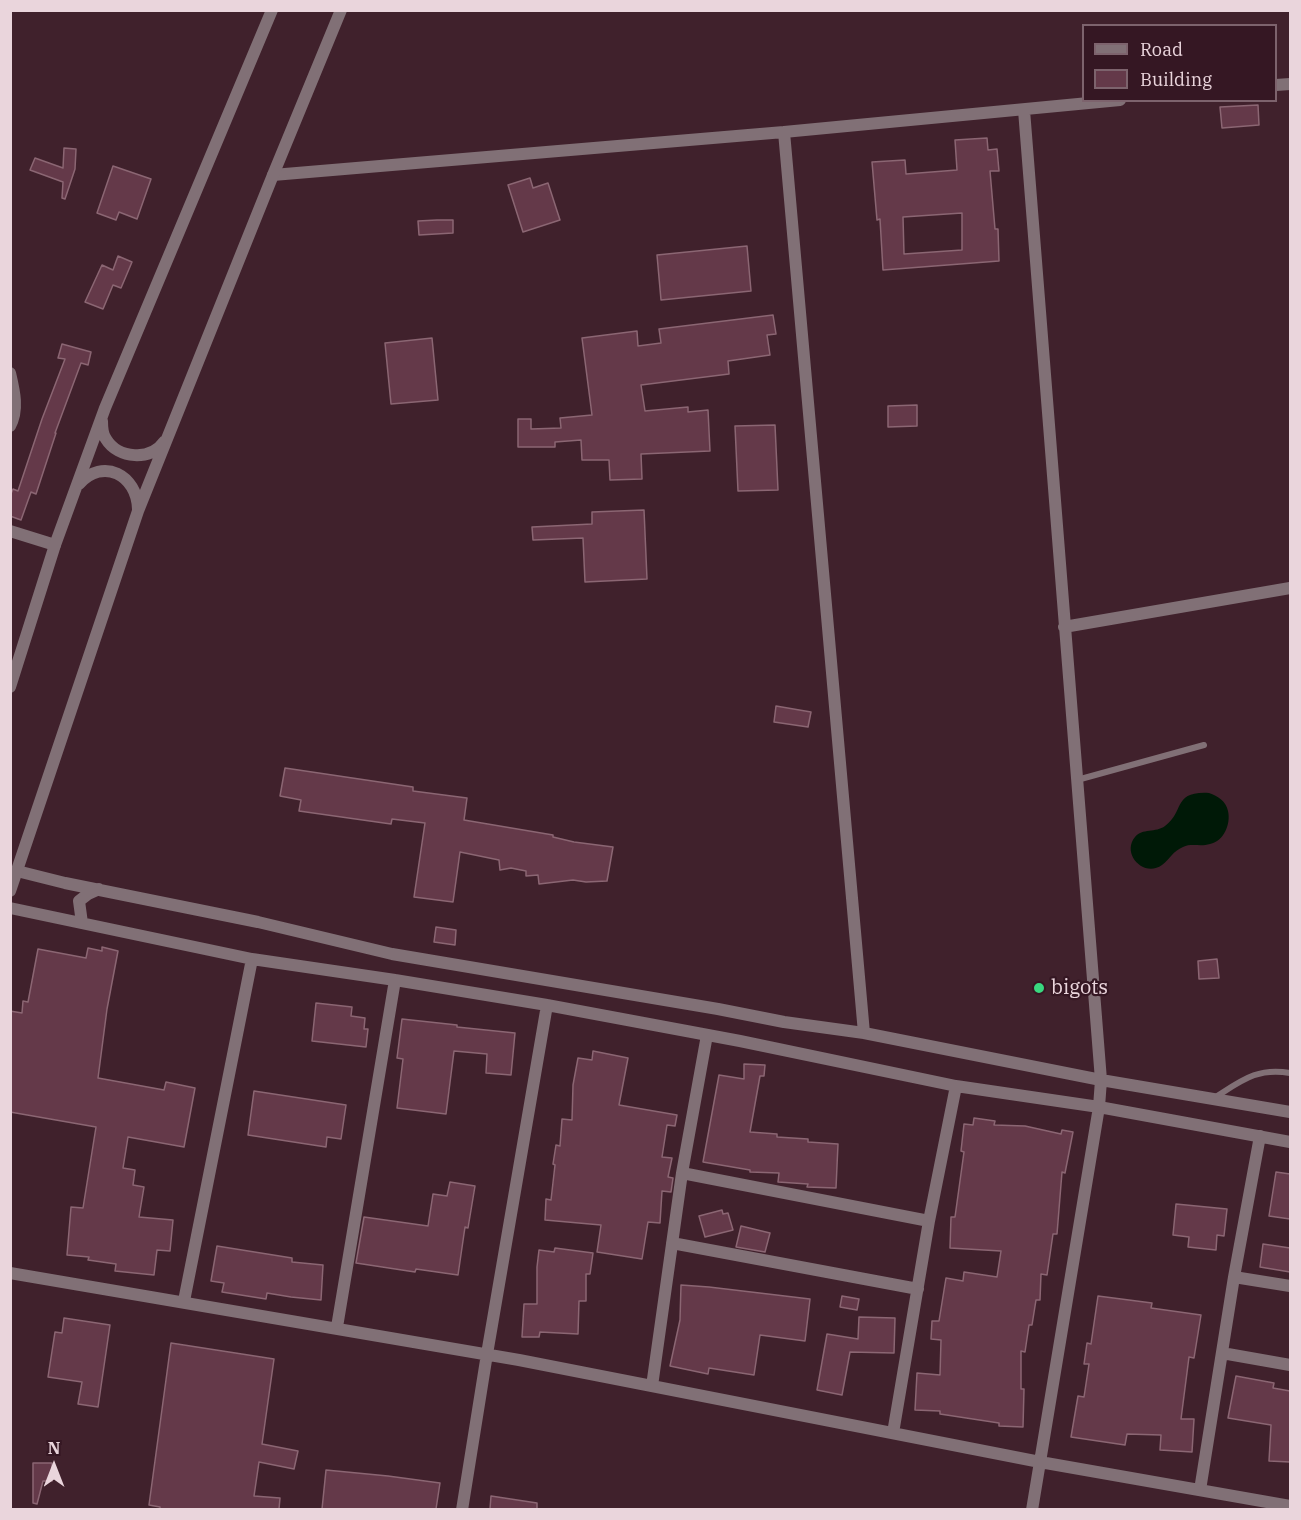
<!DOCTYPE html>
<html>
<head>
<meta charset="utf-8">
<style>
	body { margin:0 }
	#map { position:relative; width:1301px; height:1520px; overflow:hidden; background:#40212c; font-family:"IBM Plex Serif",serif }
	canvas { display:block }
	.frame { position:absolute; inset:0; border:12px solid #ead5dc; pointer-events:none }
	.legend { position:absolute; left:1082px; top:24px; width:195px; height:78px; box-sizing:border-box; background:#351723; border:2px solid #7d636d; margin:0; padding:8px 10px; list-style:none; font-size:18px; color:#ead5dc }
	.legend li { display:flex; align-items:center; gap:12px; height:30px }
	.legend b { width:30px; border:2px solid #7d636d }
	.north { position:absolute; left:24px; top:1436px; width:60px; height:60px; -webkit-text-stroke:4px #351723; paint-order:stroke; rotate:0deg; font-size:16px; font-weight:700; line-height:24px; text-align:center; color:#ead5dc }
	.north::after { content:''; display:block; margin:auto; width:21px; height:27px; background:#ead5dc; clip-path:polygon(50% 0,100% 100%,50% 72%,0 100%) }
</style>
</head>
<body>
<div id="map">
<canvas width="1301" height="1520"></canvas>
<div class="frame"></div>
<ul class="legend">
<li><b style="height:8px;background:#817076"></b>Road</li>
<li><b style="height:16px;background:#643949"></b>Building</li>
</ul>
<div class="north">N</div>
</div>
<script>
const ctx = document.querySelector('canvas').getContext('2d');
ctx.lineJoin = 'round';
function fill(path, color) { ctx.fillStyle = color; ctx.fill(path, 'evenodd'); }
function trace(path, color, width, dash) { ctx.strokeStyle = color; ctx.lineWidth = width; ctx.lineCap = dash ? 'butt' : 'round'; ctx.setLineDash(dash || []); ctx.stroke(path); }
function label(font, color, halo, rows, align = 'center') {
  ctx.font = font + ' "IBM Plex Serif",serif'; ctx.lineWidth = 4.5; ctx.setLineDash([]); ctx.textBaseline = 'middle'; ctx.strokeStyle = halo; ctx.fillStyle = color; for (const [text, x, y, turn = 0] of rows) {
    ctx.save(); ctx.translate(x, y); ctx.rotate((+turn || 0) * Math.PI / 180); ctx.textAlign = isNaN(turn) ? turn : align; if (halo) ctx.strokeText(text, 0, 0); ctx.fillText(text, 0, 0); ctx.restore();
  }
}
fill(new Path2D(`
	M1209,793C1218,796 1226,801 1228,811C1231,824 1224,841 1210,844C1201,847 1191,843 1183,847C1173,851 1170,859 1162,865C1144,878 1121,854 1135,837C1142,828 1156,833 1165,826C1185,812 1172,791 1209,793Z`), '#001907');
const building = new Path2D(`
	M1258,105L1259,125L1222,128L1220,107Z
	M987,138L988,150L997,149L999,171H990L995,229H998L999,261L883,270L880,219L877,220L872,162L905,160L906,174L957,170L955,140ZM962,213V250L904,254L903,217Z
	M64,148L76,149L75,169L65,199L62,198L63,182L30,170L35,158L63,168Z
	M113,166L151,179L137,219L119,212L116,220L97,213Z
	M530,178L533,188L548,183L560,220L523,232L508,185Z
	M437,220H453V233L419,235L418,221Z
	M747,246L751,291L661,300L657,255Z
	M118,256L132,262L121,288L113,285L103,309L85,302L102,265L113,270Z
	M773,315L776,334L767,335L770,355L728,361L729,374L641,385L645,411L688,407V412L708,410L710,451L641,454L642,479L610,480L609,460H582L581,440L555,442V447H518V419H531V429L561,428L560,418L592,415L582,338L637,331L638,346L661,343L659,329Z
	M432,338L438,400L391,404L385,343Z
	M62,344L91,352L88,365L81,363L55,433H56L36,494L31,492L21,520L10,516V496L13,489L18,491L42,419L65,359L58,358Z
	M917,405V426L888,427V406Z
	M775,425L778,490L738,491L735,426Z
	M644,510L647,579L585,582L583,538L533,540L532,527L592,524V512Z
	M776,706L811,712L808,727L774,722Z
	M285,768L413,787V791L467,798L464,820L553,835V837L574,842L613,847L607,881L586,882L573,880L539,884L538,875L526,876V871L511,868L500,870L499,860L460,852L453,902L414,897L425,823L392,819L391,824L299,811L301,800L280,796Z
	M436,927L456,930L455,945L434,942Z
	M102,947L118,951L107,1009L98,1078L164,1090L166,1082L195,1088L184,1147L128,1137L123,1168L135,1170L133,1185L144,1187L139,1217L173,1220L170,1251L157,1250L154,1275L115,1271L116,1264L88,1260L89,1257L67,1255L71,1207L83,1208L96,1127L10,1112V1011L22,1013L23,1001L28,1002L38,949L86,958L88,948L102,951Z
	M1217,959L1219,978L1199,979L1198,961Z
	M316,1003L352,1007L351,1016L365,1018L364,1029H368L366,1047L312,1041Z
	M402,1019L457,1025V1027L515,1033L511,1075L486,1073L487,1054L454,1051L446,1114L397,1108L403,1059L397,1058Z
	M593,1051L628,1058L619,1105L677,1115L675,1126L667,1125L662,1157L672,1158L668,1177L673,1178L671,1192L662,1191L660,1223L648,1222L642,1259L597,1252L601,1225L545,1220L546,1199L551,1200L555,1165L553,1164L556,1145L560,1146L562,1119L572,1120L573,1085L578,1058L592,1060Z
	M744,1064L765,1065L764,1076H760L750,1132L777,1134V1137L808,1139V1142L838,1144L836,1188L807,1187L808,1184L778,1182L779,1173L750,1172V1170L703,1162L719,1075L744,1079Z
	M254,1091L346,1105L341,1139L327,1137L326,1147L248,1135Z
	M974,1118L995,1121L994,1125L1025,1126L1061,1134L1062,1130L1073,1132L1065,1173L1062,1172L1057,1234H1053L1047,1275L1041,1274L1040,1300H1036L1032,1325H1029L1025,1352L1021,1351V1389H1024L1023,1427L999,1426V1423L940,1414V1411L915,1410L917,1373L940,1375L941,1340L931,1339L932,1321H939L946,1278L963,1281L964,1272L997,1277L1001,1251L950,1248L951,1217H955L964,1152L961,1151L964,1124L973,1125Z
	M1276,1172L1290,1174V1219L1269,1216Z
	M450,1182L475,1186L468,1228L465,1227L458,1275L416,1269L415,1272L356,1263L364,1217L428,1226L433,1194L447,1196Z
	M1176,1204L1227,1209L1224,1236L1217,1235L1216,1250L1188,1247L1189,1237L1173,1235Z
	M722,1210L723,1214L728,1213L733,1230L705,1237L699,1216Z
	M741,1226L770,1233L765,1252L736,1247Z
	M1263,1244L1290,1248V1272L1260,1267Z
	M217,1246L292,1258V1262L323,1265L321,1300L291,1297L267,1293L266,1299L222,1292L224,1283L211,1281Z
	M555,1248L593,1253L590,1274H586V1301H579L578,1334L540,1332L539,1337H522L524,1304H537V1267L539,1250L554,1252Z
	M681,1285L709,1287L810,1299L805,1341L760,1335L754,1375L709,1368L708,1374L670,1366L680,1320Z
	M842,1296L859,1299L857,1310L840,1307Z
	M1098,1296L1152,1303L1151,1308L1201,1315L1194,1358L1189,1357L1181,1419H1194L1192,1452L1160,1450L1161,1435L1127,1434L1125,1445L1071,1437L1078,1396L1084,1397L1089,1364H1084L1087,1343L1091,1344Z
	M859,1317L895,1318L894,1353L850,1352L842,1395L817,1390L827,1334L858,1339Z
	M64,1318L110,1325L98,1407L78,1404L82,1382L48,1377L55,1332L62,1333Z
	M171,1343L274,1359L262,1444L298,1451L294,1469L259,1462L254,1496L280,1498L279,1509H160V1507L149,1505Z
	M1236,1376L1274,1383L1273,1388L1290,1391V1462L1269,1461L1271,1425L1228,1418Z
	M33,1463H52V1481H43L37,1504L33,1503Z
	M326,1470L388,1476L440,1483L436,1509H322Z
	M491,1496L537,1503V1509H490Z`);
fill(building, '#643949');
trace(building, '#8b6673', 1.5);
trace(new Path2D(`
	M1077,780L1204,745
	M1214,1098C1241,1081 1257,1067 1290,1073`), '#817076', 6);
trace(new Path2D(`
	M1276,85L1290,84
	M1024,110L1101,1080L1099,1107L1032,1510
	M784,132L864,1033
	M273,175L784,132L1120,100
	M10,373C14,390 19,410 10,426
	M10,531L55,545
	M1064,627L1290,588
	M17,871L65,883L258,922L392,954L718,1009L784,1022L864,1033L1101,1080L1290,1112
	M10,908L252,959L395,980L547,1005L740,1041L956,1086L1099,1107L1290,1142
	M82,923L79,901L88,894L99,889
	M682,1173L929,1221
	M672,1243L918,1289
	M10,1273L519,1360L1040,1462L1290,1506
	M1234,1277L1290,1286
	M184,1301L252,959
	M337,1327L395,980
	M1222,1353L1290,1365
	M652,1386L682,1173L707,1035
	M893,1433L929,1221L956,1086
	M1200,1490L1234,1277L1260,1136
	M462,1510L487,1354L547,1005`), '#817076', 12);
trace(new Path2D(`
	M102,421C102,427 102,434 106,439C118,459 151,461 164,442
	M79,484C103,457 137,475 138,509
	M10,687L55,545L105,408L272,10
	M10,891L138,511L273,175L341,10`), '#817076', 12);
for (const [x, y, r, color] of [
	[1039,988,6,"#39d87f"]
]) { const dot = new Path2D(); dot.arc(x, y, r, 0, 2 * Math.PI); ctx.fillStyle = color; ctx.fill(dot); trace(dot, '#351723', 2); }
label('20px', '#ead5dc', '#351723', [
	["bigots",1051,988]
], 'left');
</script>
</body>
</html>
